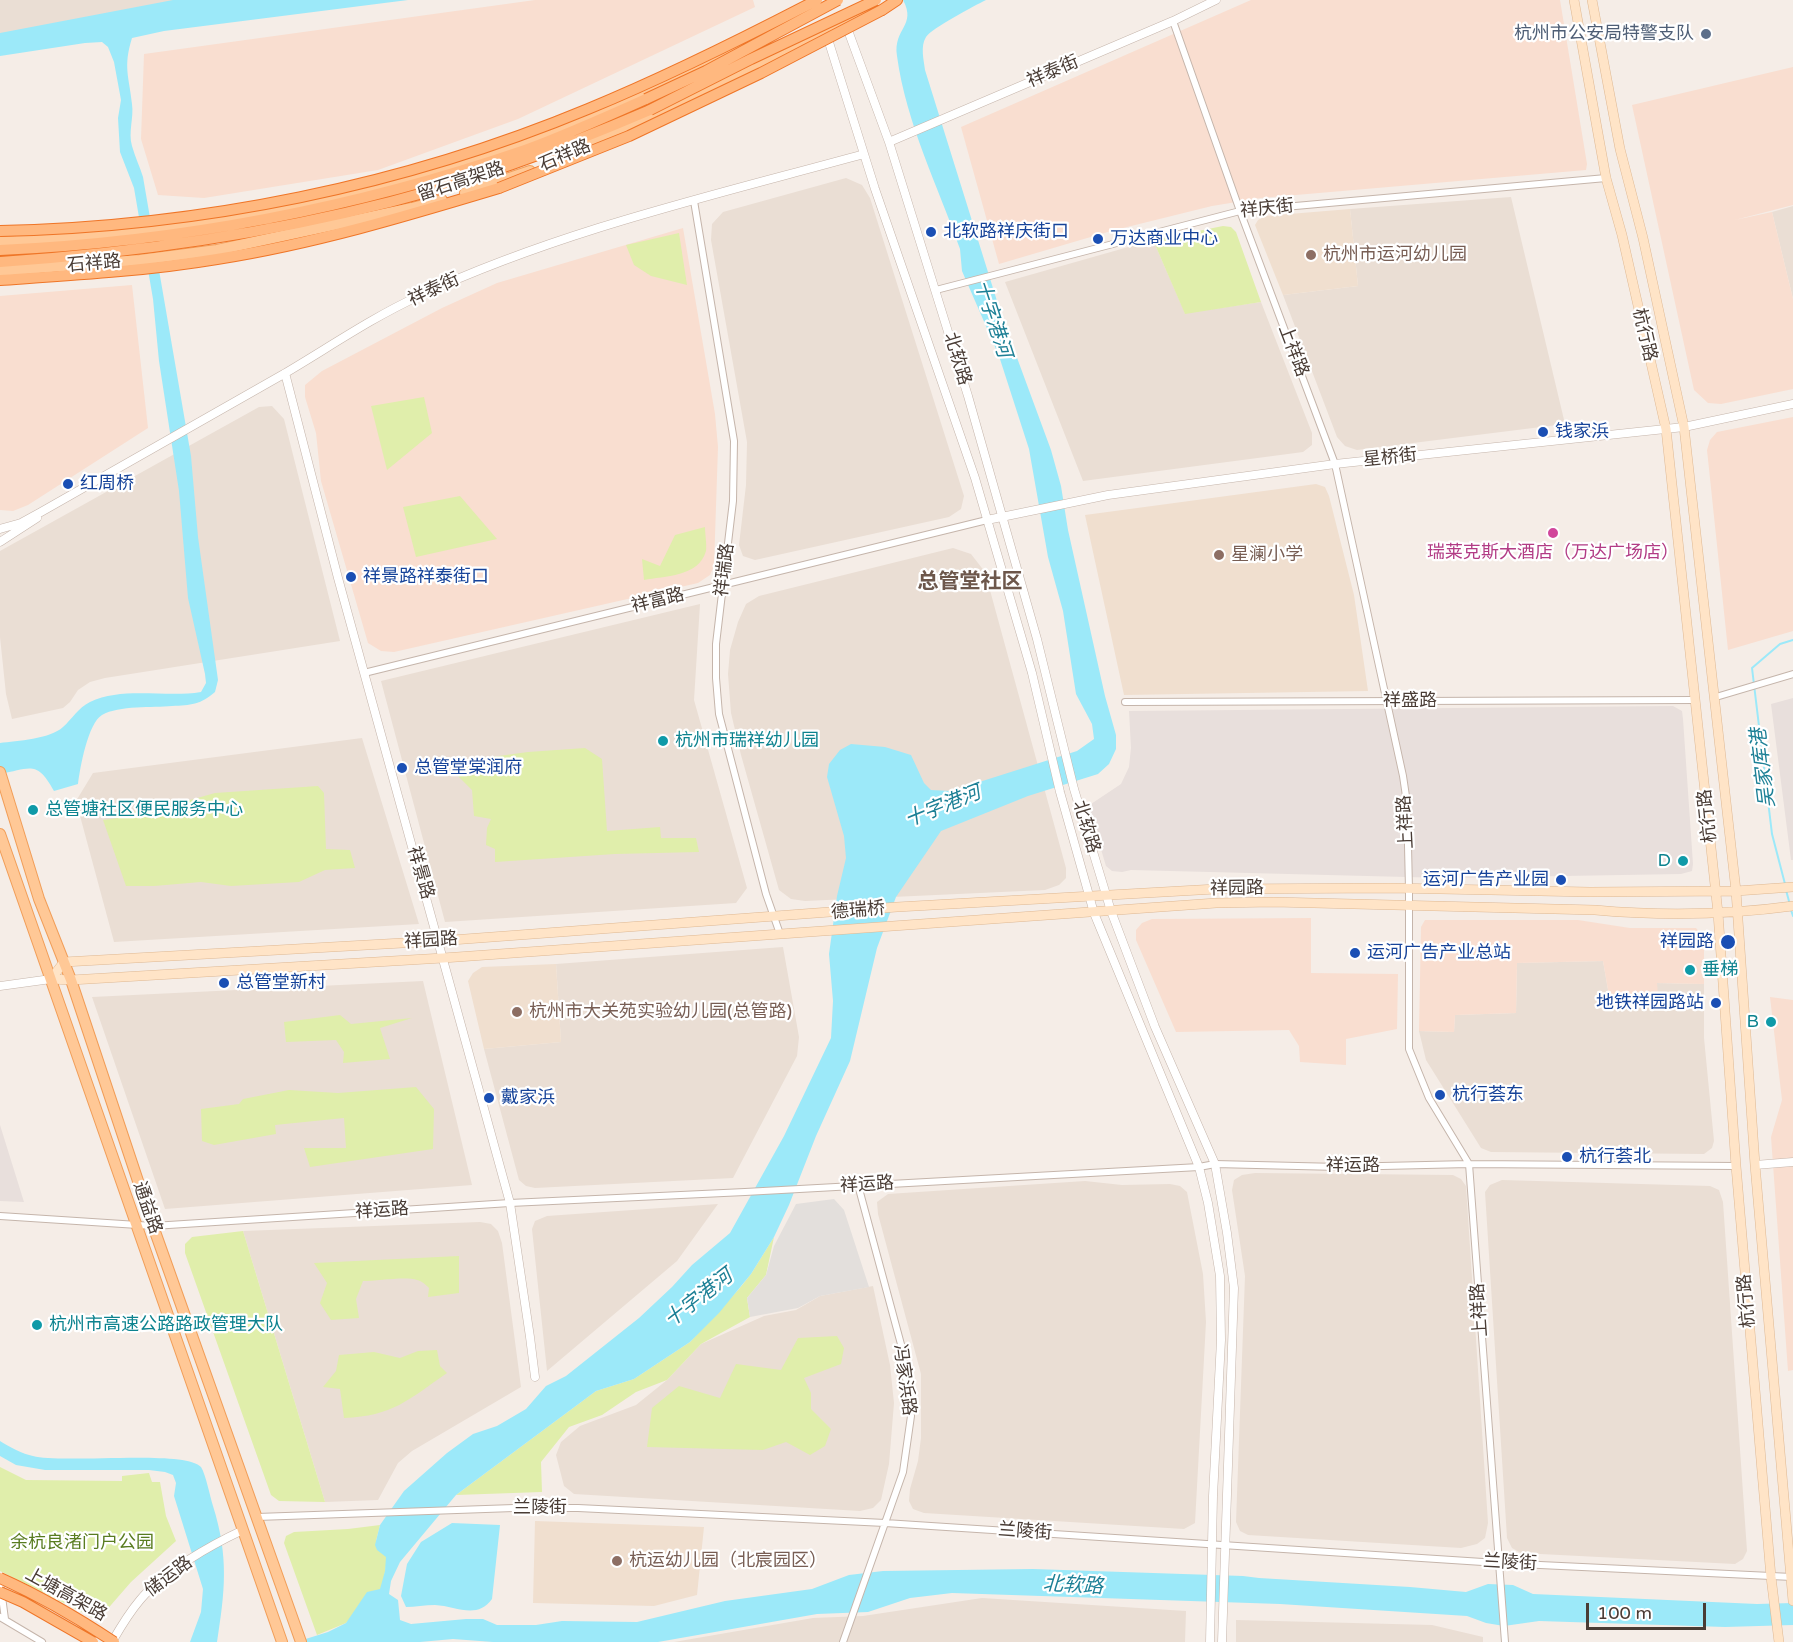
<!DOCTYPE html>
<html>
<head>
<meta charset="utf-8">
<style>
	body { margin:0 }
	#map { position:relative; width:1793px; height:1642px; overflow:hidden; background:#f5ede7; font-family:"Varela Round",sans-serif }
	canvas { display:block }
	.scale { position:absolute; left:1586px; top:1603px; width:120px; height:27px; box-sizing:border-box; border:3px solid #493c35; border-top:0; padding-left:8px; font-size:18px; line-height:21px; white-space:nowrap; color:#493c35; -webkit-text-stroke:4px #fff; paint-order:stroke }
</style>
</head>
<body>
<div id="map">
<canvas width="1793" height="1642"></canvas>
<div class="scale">100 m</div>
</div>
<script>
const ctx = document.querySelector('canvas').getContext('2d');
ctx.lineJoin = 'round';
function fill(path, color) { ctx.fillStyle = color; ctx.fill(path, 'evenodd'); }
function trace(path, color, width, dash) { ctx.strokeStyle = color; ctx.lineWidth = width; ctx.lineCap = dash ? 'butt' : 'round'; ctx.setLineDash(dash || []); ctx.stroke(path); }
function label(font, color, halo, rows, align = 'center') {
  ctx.font = font + ' "Varela Round","Noto Sans SC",sans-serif'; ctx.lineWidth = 4.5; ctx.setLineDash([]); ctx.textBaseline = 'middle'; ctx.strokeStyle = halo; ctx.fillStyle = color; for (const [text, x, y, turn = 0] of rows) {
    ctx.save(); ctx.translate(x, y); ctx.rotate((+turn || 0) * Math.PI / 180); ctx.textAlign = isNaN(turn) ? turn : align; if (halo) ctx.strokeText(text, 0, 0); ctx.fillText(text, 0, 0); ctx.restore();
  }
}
fill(new Path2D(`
	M0,0H267L0,43Z
	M846,178L862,185L870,198L964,496L961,509L949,517L755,560L743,556L739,545L746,485L747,442L711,240L712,224L723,212Z
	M1511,197L1565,424L1357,450L1345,446L1337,437L1283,295L1358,286L1350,209Z
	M1793,206V299L1772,212Z
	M1153,240L1185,313L1261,302L1312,433V445L1303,452L1083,481L1005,282Z
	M272,406L284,419L340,641L105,678L90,682L78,690L70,702L63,708L12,719L6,694L0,637V551L259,407Z
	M953,548L971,554L985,572L1066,868V878L1059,885L1045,890L805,901L791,899L779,890L741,755L731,713L728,674L730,650L738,622L746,604L759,596Z
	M700,604L694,700L747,888L736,903L445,922L381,681Z
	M362,738L419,924L114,942L76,801L93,773Z
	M783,947L799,1037L797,1056L733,1178L535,1188L526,1186L519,1180L484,1049L561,1042L556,964Z
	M1603,961L1611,1007L1656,983L1704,984V1038L1714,1141L1712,1148L1704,1154L1491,1152L1481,1148L1426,1060L1419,1031L1454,1032L1455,1015L1516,1013L1517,963Z
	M423,981L472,1185L165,1209L92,997Z
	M1255,1173L1453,1175L1461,1179L1466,1186L1488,1523L1485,1538L1477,1544L1461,1548L1248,1535L1240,1531L1236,1522L1245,1276L1232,1190L1234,1180L1242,1175Z
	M1502,1180L1710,1186L1719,1190L1723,1202L1747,1551L1743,1559L1735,1564L1521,1553L1512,1548L1507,1538L1485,1192L1490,1185Z
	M1085,1181L1122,1185L1170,1184L1180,1186L1187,1192L1203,1274L1206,1322L1195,1523L1184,1529L924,1513L913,1509L909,1501L910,1489L918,1461L921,1438V1374L878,1214L877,1202L888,1194Z
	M718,1204L677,1261L547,1371L532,1229L535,1221L547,1216Z
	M480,1222L491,1224L498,1231L502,1243L521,1387L412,1451L398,1463L378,1500L325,1502L243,1231Z
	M873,1286L890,1365L894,1403L889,1464L881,1500L873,1508L860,1511L574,1494L564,1486L556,1455L561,1442L580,1426L636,1405L667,1380L701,1344L764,1316L796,1310L820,1296Z
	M982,1598L1186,1611L1185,1642H674L813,1618L863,1616Z
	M1236,1620L1432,1625L1483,1637V1642H1236Z`), '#eaded4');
fill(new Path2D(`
	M535,0H753L755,7L518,119L378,170L204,198L158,195L141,139L144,54Z
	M1251,0H1560L1587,164L1586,170L1261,198L1212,206L1111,231L999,264L961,127Z
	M1793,67V205L1735,220L1772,212L1793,299V389L1721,404L1708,403L1694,390L1632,105Z
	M683,228L715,414L718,447L714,566L710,575L698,583L394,652L381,651L368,643L321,481L316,433L305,397V385L322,371L442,308L497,283Z
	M132,285L148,428L28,505L13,511L0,510V296Z
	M1793,417V631L1728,650L1707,450L1710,440L1717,432Z
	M1311,918V973L1398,974L1397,1029L1346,1039V1065L1300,1062L1299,1046L1289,1030L1176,1032L1136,940V930L1142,923L1152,919Z
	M1425,920H1578L1630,928H1696L1702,935L1704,942V984L1657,983L1659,1007H1611L1603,961L1517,963L1516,1013L1455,1015L1454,1032L1419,1031L1421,927Z
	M1770,997L1793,1000V1370L1788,1371L1771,1137L1782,1100Z`), '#f9ded0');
fill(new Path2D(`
	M1793,698V860H1791L1771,704Z
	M1673,706L1682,711L1683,719L1693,864L1692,871L1681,874L1446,878L1131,870L1122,872L1112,871L1106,866L1088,806L1121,784L1129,767L1131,748L1129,711Z
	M0,1125L24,1202L0,1201Z`), '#e8dfdc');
fill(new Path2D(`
	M1350,209L1358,286L1283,295L1255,225L1258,220L1265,216Z
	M1316,484L1325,487L1329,496L1354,595L1368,691L1124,695L1085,515Z
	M556,964L561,1042L484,1049L468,981L473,973L482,967Z
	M535,1521L704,1527L697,1595L654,1606L533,1603Z`), '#f0dfcf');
fill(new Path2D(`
	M1223,226L1231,227L1236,232L1261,302L1185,314L1153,240Z
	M679,233L687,285L651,276L634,265L626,245Z
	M424,397L432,433L387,470L371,406Z
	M460,496L497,539L416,557L403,507Z
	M705,527C705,534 707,545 706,551C699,577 664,576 644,580L642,559L660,566L675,535Z
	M585,748L602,759L607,831L660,827L661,838H696L699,852L615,854L495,862V849L486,845L487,828L491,819L474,816L472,790L458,776L462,761L528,752Z
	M318,786L324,793L326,849L350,850L355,868L325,870L299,882L231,886L201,882L154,886H126L103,820L118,818L158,803L176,804L215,793Z
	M340,1015L351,1024L412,1018L380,1028L390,1059L343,1063L344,1052L336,1040L286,1042L284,1022Z
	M416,1087L434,1109L433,1149L310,1167L304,1148H346L344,1118L275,1125L276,1134L214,1145L202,1141L201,1109L239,1104L243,1099L289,1090L338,1093Z
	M243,1231L325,1502L279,1501L271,1495L185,1253V1244L192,1237Z
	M774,1237L766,1275L747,1298L750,1317L701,1344L667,1380L636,1392L602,1415L569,1427L541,1462L542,1492L456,1495L596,1391L634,1379L690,1342L739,1289L751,1274Z
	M459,1256V1293L428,1297L429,1288C426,1285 422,1281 417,1280C406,1276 377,1281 363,1281L356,1299L359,1318L331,1320L320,1303L327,1283L314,1263Z
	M837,1336L844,1348L841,1364L804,1378L811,1393V1409L831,1429L825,1446L810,1455L786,1442L763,1450L647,1447L652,1408L679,1386L720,1398L736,1364L781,1370L798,1338Z
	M437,1350L440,1366L447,1373C408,1400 393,1416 344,1418L340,1389L323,1387L336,1371L339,1355L374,1352L400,1358L418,1351Z
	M0,1467L26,1480L122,1481V1476L149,1473L152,1482H160L166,1516L176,1541L131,1582L98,1620L0,1571Z
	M380,1525L376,1541L388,1554L382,1590L346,1623L317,1635L284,1543L286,1536L294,1532L348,1529Z`), '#e0eeab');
fill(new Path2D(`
	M834,1199L844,1210L869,1287L820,1296L798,1308L750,1317L747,1298L766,1275L774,1246L796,1204Z`), '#e3dfdc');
fill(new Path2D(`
	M173,0H408L164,31L132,38C123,67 129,76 132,104C134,118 128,132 132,146C135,157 140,167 143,177L191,456L198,537L218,680L215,692C200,705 191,705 172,706C153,708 119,705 102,715C88,723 80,768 78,784L54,791C37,760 31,768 0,774V743C17,741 50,739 63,727C72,719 78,708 90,702C123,686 166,698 201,692L206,683L205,674L188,598L179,491L159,361L153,299L134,188L120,152L118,118L121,100L114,62L108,47L102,42L85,43L0,56V33Z
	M903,0H986C974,6 932,28 926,37C920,46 924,61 925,70L1002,317L1051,450L1061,486L1068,530L1105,696L1116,735V749L1109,764L1098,774L1028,796L941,831L896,897L877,948L850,1061L816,1136L789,1205L774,1237L751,1274L719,1313L690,1342L634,1379L596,1391L456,1495L400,1562L391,1581L389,1594L398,1600L400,1620L411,1624L466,1619H483L497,1625H536L562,1621L637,1622L725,1601L812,1589L849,1575L883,1571L1033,1569L1243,1576L1259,1578L1410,1587L1466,1592L1488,1584L1513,1585L1533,1594L1757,1604L1793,1603V1625L1725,1627L1539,1621L1504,1626L1486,1623L1467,1616L1280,1604L952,1593L910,1598L868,1612L817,1614L658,1642H493L453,1639L420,1642H296L328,1632L346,1623L367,1592L380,1589L385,1571L386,1557L377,1550L375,1545L380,1525L404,1491L447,1453L473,1434L497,1426L526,1409L546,1386L566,1376L639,1318L672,1287L692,1265L730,1233L784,1136L831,1038L833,1001L829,954L837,896L846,858L844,836L827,777L829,764L840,750L851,744L885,747L911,755L924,783L931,790L951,791L1077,751L1094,739L1092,724L1076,694L1063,611L1048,557L1029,449L999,356L962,271L960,249C938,186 906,123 897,56C893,28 917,26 903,0Z
	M0,1441C9,1447 23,1454 33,1456C62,1464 186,1449 201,1467C206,1475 210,1497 213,1506C229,1557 225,1591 217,1642H190L201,1612L203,1589L174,1496L176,1483L173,1475L165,1472L149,1470H45L16,1465L0,1456Z
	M452,1523L500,1525L492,1599C477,1620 456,1606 435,1605C425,1605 415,1607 406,1607L401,1596L407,1564L421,1542Z`), '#9ce9f9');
trace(new Path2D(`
	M1785,884L1772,834L1752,668L1780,644L1793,640
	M1786,890L1790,905
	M1791,910L1793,916`), '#9ce9f9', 2);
const minor = new Path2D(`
	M1173,21L1240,211L1335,464L1403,776L1407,803L1409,889V1049L1429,1098L1469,1164L1505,1642
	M694,201L734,441L733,501L716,644V678L719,714L766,894L780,934
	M936,290L1240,211L1606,178
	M364,673L987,520
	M1716,697L1793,674
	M1125,702L1696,700
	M0,1216L153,1226L510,1203L745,1192L1199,1167L1215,1164L1339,1167L1469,1164L1736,1166
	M257,1517L514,1508H578L885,1523L1498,1563L1792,1577
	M0,1582L5,1619
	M0,1617L42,1642
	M843,1642L903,1472L911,1416L902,1348L858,1185`);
const tertiary = new Path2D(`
	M846,25L889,142L968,396L1037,639L1074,789L1111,911L1155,1027L1215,1164L1227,1233L1234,1288L1222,1642
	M827,36L875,189L975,478L1032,673L1060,792L1094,913L1199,1167L1208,1203L1220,1276L1221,1340L1213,1496L1210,1642
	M889,142L1173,21L1216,0
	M285,373L338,578L510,1203L530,1337L535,1377
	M987,520L1108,495L1335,464L1684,427L1793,404
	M0,529L21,523L41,512C121,466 202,421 282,375C328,348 371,318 419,296C561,230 715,195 864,154
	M0,542L37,518
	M0,986L51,979
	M1755,1165L1793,1162
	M112,1642C120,1628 129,1613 140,1600C163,1572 211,1545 243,1530`);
const secondary = new Path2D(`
	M1574,0L1606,178L1622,235L1666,429L1718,913L1736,1166L1771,1577L1779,1642
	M1592,0L1620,149L1643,238L1684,427L1736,891L1755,1165L1793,1601
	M51,979L64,962L438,941L897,907L1216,889L1391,888L1590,892L1736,891L1793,887
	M51,979L71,980L443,958L1216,903L1274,902L1595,910C1661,916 1727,915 1793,906`);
const primary = new Path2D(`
	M558,159L869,11
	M465,193L530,171
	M0,242L66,238L224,220L334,197L417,176L458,164L535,138L607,108L695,70L783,24
	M0,271L140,260L217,250L412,208L442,200
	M0,772L39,899L71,980L153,1226L301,1642
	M0,834L282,1642`);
const trunk = new Path2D(`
	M882,10L897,0
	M0,250C178,242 356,208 525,150C566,135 606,117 646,99
	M0,262C132,253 262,235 390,202C479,179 566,146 650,110
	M0,280C73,275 145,271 217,259C313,244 406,216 499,188`);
trace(minor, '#c5b5ab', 8);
trace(tertiary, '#c5b5ab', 9);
trace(secondary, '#deb893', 10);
trace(primary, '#f19e59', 12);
trace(trunk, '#ef7527', 12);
trace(minor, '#fff', 6);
trace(tertiary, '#fff', 8);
trace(secondary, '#ffe4c7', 9);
trace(primary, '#ffc896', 10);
trace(trunk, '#ffb87f', 10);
const trunkBridge = new Path2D(`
	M646,99L706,71L838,0
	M650,110L751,59L876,0
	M499,188L629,136L761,73L882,10
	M0,231C200,227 403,186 588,109C666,77 742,39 817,0
	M0,1578C40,1596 78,1618 114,1642
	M0,1592L23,1602L93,1642`);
trace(trunkBridge, '#ef7527', 12, []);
trace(trunkBridge, '#ffb87f', 10);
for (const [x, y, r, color] of [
	[1706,34,6,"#5c6f8a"],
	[931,232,6,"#1a4fb4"],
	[1098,239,6,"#1a4fb4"],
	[1311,255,6,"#8d6e63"],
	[1543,432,6,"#1a4fb4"],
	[68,484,6,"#1a4fb4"],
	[1553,533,6,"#d1479c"],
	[1219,555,6,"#8d6e63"],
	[351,577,6,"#1a4fb4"],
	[663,741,6,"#0f9aa8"],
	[402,768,6,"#1a4fb4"],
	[33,810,6,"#0f9aa8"],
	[1683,861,6,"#0f9aa8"],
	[1561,880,6,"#1a4fb4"],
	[1728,942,8,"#1a4fb4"],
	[1355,953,6,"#1a4fb4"],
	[1690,970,6,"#0f9aa8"],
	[224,983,6,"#1a4fb4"],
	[1716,1003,6,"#1a4fb4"],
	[517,1012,6,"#8d6e63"],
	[1771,1022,6,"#0f9aa8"],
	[1440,1095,6,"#1a4fb4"],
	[489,1098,6,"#1a4fb4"],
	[1567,1157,6,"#1a4fb4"],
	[37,1325,6,"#0f9aa8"],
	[617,1561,6,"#8d6e63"]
]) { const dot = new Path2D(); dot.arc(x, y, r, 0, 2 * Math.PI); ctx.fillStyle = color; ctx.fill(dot); trace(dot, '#fff', 2); }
label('18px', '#4e5e75', '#fff', [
	["杭州市公安局特警支队",1694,34]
], 'right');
label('18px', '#493c35', '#fff', [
	["祥泰街",1053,72,-23],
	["石祥路",565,156,-23],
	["留石高架路",461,182,-18],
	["祥庆街",1267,209,-6],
	["石祥路",94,264,-5],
	["祥泰街",434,290,-25],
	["杭行路",1644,335,77],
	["上祥路",1293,351,69],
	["北软路",957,359,73],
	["星桥街",1390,458,-6],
	["祥瑞路",725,570,-83],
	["祥富路",658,601,-14],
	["祥盛路",1410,701],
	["杭行路",1708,816,-96],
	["上祥路",1406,822,-93],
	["北软路",1086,827,73],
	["祥景路",420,873,74],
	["祥园路",1237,889,-1],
	["德瑞桥",858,911,-5],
	["祥园路",431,941,-4],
	["祥运路",1353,1166],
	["祥运路",867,1185,-3],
	["通益路",147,1208,71],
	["祥运路",382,1211,-4],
	["杭行路",1747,1301,-95],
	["上祥路",1480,1310,-94],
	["冯家浜路",904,1380,82],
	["兰陵街",540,1508],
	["兰陵街",1025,1532,4],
	["兰陵街",1510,1563,3],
	["储运路",169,1577,-37],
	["上塘高架路",66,1595,29]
]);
label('18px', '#164399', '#fff', [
	["北软路祥庆街口",943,232],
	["万达商业中心",1110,239],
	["钱家浜",1555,432],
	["红周桥",80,484],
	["祥景路祥泰街口",363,577],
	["总管堂棠润府",414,768],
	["运河广告产业园",1549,880,"right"],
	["祥园路",1714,942,"right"],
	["运河广告产业总站",1367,953],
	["总管堂新村",236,983],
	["地铁祥园路站",1704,1003,"right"],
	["杭行荟东",1452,1095],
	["戴家浜",501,1098],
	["杭行荟北",1579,1157]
], 'left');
label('18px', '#785e54', '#fff', [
	["杭州市运河幼儿园",1323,255],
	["星澜小学",1231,555],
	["杭州市大关苑实验幼儿园(总管路)",529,1012],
	["杭运幼儿园（北宸园区）",629,1561]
], 'left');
label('18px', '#b23c85', '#fff', [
	["瑞莱克斯大酒店（万达广场店）",1553,553]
]);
label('18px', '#0d838f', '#fff', [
	["杭州市瑞祥幼儿园",675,741],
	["总管塘社区便民服务中心",45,810],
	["D",1671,861,"right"],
	["垂梯",1702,970],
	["B",1759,1022,"right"],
	["杭州市高速公路路政管理大队",49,1325]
], 'left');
label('18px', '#597c20', '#fff', [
	["余杭良渚门户公园",82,1543]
]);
label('italic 20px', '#1d8096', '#fff', [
	["十字港河",992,319,72],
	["吴家库港",1764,768,-97],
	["十字港河",943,807,-22],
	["十字港河",699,1299,-38],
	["北软路",1073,1586,3]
]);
label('bold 21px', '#6d574b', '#fff', [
	["总管堂社区",970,582]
]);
</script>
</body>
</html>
